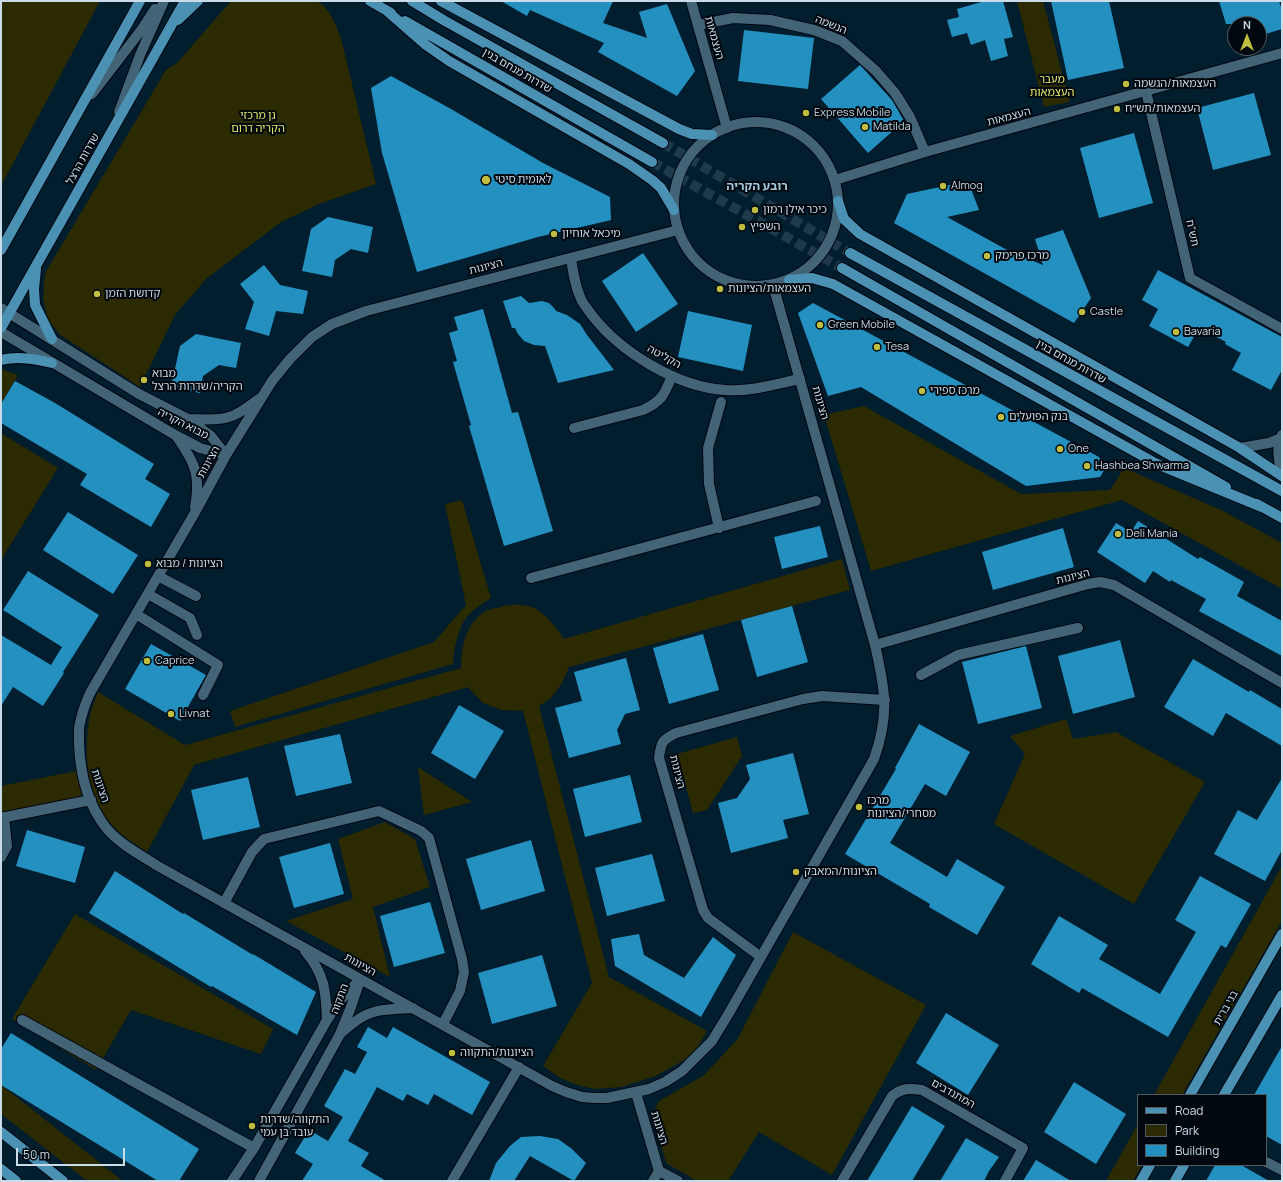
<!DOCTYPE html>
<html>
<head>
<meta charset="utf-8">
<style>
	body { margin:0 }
	#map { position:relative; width:1283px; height:1182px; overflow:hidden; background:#001e2e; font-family:Manrope,sans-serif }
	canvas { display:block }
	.frame { position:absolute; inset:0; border:2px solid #cadce7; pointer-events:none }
	.legend { position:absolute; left:1137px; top:1094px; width:130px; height:72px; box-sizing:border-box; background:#00070d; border:1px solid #515c64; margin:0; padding:5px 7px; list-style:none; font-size:12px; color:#cadce7 }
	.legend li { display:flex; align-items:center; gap:8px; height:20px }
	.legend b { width:20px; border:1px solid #515c64 }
	.north { position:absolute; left:1227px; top:16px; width:40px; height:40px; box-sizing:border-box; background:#00070d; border:1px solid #515c64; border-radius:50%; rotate:0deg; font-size:11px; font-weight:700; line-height:16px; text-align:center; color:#cadce7 }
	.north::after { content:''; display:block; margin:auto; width:14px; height:18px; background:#bfbe41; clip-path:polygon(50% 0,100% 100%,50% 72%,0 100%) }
	.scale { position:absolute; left:16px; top:1148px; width:109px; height:18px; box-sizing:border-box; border:2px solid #cadce7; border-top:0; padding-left:5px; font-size:12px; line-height:14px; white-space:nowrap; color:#cadce7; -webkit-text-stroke:3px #00070d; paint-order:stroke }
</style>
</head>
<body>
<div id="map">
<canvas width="1283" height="1182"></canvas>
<div class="frame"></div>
<ul class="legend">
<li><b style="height:5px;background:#4b91b4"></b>Road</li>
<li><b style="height:11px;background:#2b2a00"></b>Park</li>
<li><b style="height:11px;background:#2490c0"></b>Building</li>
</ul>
<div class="north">N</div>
<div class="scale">50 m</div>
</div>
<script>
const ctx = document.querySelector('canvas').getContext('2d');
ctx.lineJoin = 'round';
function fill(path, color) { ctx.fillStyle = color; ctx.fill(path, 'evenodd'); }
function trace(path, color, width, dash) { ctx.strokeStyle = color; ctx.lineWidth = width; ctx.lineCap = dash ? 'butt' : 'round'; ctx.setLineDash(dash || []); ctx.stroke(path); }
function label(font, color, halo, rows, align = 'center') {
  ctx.font = font + ' Manrope,"Noto Sans Hebrew",sans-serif'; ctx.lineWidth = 4; ctx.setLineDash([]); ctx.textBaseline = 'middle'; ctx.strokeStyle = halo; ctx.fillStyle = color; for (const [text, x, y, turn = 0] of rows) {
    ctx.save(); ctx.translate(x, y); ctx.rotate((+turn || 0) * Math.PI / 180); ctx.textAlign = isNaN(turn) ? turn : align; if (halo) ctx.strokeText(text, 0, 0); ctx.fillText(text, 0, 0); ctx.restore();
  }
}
fill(new Path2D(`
	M1,1H100L1,186Z
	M231,1H316C330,7 336,25 341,38L376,184L319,204L281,222L206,279L175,315L140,387L59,334L48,319L43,298L45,273L166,70L177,63Z
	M1017,1H1043L1070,102L1044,107Z
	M1,369L18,375L1,404Z
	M864,406L1021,494L1110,490L1124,468L1221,510L1282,543V589L1122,500L871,571L824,415Z
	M1,433L58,468L1,560Z
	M462,500L491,598C482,604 470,611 464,621C458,630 453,653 453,664L235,727L230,711L434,642L466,605L445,504Z
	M842,559L850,590L569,667L562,683L551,698L539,706L609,977L707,1031L693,1055L656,1076L621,1087L596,1089L580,1086L560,1078L543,1066L592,983L523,711L502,710L483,703L468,687L194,765L147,852C137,845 122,836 114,828C88,800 83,757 89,721C90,711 95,701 98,692L185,745L461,668C461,646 466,621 488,610C493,608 499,608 503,606C513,604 525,604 534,608C547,615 556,627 564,639Z
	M1066,719L1073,739L1116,732L1205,782L1134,904L994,824L1025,754L1010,736Z
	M737,737L742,756L707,810L693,813L677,754Z
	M418,767L472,802L424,815Z
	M76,771L82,796L1,813V786Z
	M385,822L415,839L430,887L373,907L390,977L286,921L353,899L338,839Z
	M1282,866V921L1182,1095H1154Z
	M75,914L273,1029L261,1054L131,1010L96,1070L12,1019Z
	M793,932L926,1005L832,1175L759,1132L728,1181H697L666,1163L660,1141L655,1109L659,1101L703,1076L737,1040Z
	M1,1085L123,1181H87L1,1114Z
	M1138,1124V1165H1142L1133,1181H1106Z`), '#2b2a00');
fill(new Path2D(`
	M501,1H613L603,23L647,38L639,12L667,4L695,71L677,96L598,52L604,43L530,10L527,16Z
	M985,1H1003L1013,37L1004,39L1008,56L991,61L985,40L971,45L967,33L952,37L947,20L959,17L957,9Z
	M1051,1H1109L1124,68L1068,80Z
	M1219,1H1279L1282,10V29L1259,36V24H1226Z
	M744,30L814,38L808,89L738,81Z
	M860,65L892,100L904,121L868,153L821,99Z
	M391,76L451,109L543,163L610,197L611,220L538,237L417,272L382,153L371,88Z
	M1254,93L1271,155L1213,170L1197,108Z
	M1134,133L1153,203L1099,218L1080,148Z
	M968,181L979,210L947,217L1009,251L1043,265L1035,239L1063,230L1091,298L1074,323L894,223L907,194Z
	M328,217L373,227L368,253L351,249L335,260L332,277L302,271L311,229Z
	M643,253L678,304L636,332L602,281Z
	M264,265L280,285L308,291L303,314L276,311L269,336L245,329L254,302L240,284Z
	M1158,270L1282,337V370L1271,390L1232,370L1241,353L1225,344L1226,342L1199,328L1188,347L1149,326L1158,309L1142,300Z
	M521,296L529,303L542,301L549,303L554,308L556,311L567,315L580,324L587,335L614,370L558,383L545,346L534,345L524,341L518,334L515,328H512L503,301Z
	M813,303L1099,457L1105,469L1100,477L1026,486L861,387L828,396L798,313Z
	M483,309L512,413L518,412L553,531L504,546L469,426L471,425L453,362L457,361L449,333L458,330L454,317Z
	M688,311L752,325L743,371L678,357Z
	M196,334L241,343L236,368L219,365L203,376L200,393L171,387L180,346Z
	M15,381L55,403L154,464L145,479L170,494L151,527L80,485L87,474L1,423V404Z
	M68,512L138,555L113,594L43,550Z
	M1138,521L1198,559L1200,557L1244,582L1237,596L1282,621V656L1199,611L1206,599L1171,580L1170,582L1153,571L1145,583L1097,552L1116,523L1131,532Z
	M820,526L828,557L782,569L774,537Z
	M1063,528L1074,567L993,590L982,552Z
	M28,571L99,615L63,672L64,673L43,706L13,687L1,706V635L51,665L62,647L3,610Z
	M792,606L808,662L757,677L741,620Z
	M703,634L719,690L669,704L653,648Z
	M1120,640L1135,697L1073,714L1058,656Z
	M151,644L206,675L180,721L125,689Z
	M1026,646L1042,708L978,724L962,662Z
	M626,658L640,710L625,714L617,730L621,744L569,758L555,708L582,701L574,672Z
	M1193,659L1249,692L1250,690L1282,709V746L1226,713L1213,736L1164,707Z
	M459,705L504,731L475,779L431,753Z
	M919,724L970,752L946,796L925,784L890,843L947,877L957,859L1005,887L977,935L929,907L930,904L845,854L896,769L895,768Z
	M340,734L352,783L296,796L284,746Z
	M793,753L809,814L783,820L788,838L731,853L718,803L737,798L750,779L746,765Z
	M630,775L642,822L585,837L573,789Z
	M248,777L260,827L203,840L191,790Z
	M1282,778V850L1265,881L1214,854L1238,810L1257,820Z
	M27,830L85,847L75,883L16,866Z
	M531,840L545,891L481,910L466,859Z
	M330,843L344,894L294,908L279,857Z
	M652,854L665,901L607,916L595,868Z
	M115,871L183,914L184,913L253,955V954L316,992L297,1035L212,986L211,987L89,913Z
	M1200,876L1251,904L1226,948L1221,945L1168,1037L1082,988L1079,993L1031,964L1059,916L1108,945L1099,959L1160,994L1196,932L1175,920Z
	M430,902L445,953L394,967L380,916Z
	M639,934L644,955L684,978L713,937L736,955L701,1017L615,966L611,939Z
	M542,955L557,1006L492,1024L478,973Z
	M946,1013L999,1045L968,1095L916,1063Z
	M368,1027L387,1038L393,1027L490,1082L472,1115L434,1094L428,1105L407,1094L403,1101L377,1087L348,1141L369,1153L361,1166L386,1181H302L313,1164L295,1153L309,1130L328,1141L343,1117L324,1106L345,1069L355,1074L367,1052L357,1047Z
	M11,1033L199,1149L179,1181H158L1,1085V1049Z
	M1282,1046V1145L1266,1136V1095H1254Z
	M1074,1082L1126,1114L1096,1164L1044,1132Z
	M912,1106L945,1126L912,1181H867Z
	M540,1136L558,1139L572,1149L586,1163L574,1181L530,1156L514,1181H489L496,1163L510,1146L521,1137Z
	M966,1138L999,1157L989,1171L984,1181H940Z
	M1036,1160L1071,1181H1023Z
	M1215,1165H1241L1269,1181H1206Z`), '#2490c0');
trace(new Path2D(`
	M663,143L850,253
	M652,162L842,268`), '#1e3a4a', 10, [10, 5]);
const minor = new Path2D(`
	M691,1L727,128
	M698,25L733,18L770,20L814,30L842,41L876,71L895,93L910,117L925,152
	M1146,91L1190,278L1282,329
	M92,94L142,29L155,9
	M119,112L140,55L164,1
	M674 204a82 82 0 1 1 164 0a82 82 0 1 1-164 0Z
	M835,180L925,152L1282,53
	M678,230L366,311L332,324L312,337L290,359L272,381L226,455L193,516L90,693C85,704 81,716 79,728C79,733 79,738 79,743C80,774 87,804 107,829C120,844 139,854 156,865C288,939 420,1012 552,1086L566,1092L582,1097L594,1098H607L649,1089L665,1082L682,1071L712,1041L729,1013L874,759C890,714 885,689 875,645L773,285
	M571,258C573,272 575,286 581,299C583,304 588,309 591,314C620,352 677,387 725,390C750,392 776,384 800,379
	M1,308L139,394L188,419L211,436L226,455
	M1,332L175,435L200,448L226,455
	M188,419C202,419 216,421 229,417C240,414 250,405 259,399
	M574,428L643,410C662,401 664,395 672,376
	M177,437C195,463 201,475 195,507
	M1240,448L1269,443L1279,439
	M1281,475C1280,463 1275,446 1282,435
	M719,528L709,484L708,448L721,402
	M158,576L196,596
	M531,578L816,501
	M148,594L190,618L197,635
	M136,614L218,665L203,695
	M875,645L1088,584L1100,582L1114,585L1282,683
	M921,675L958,655L1078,628
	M1,818L91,800
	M1,857L7,846L4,817
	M224,903L252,852L264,839L379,811L421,831L429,838L462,959L464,972L460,991L443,1024
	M305,951C325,974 326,992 327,1020
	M761,957L708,918L703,910L659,758C661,742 662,740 676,733L803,699L822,696L885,700
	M22,1020L254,1148
	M341,1033C348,1027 355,1021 362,1017C377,1008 396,1009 413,1008
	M636,1093L659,1171
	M1266,1162L1282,1170
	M659,1171L678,1181
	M232,1181L254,1148L327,1020L339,1002L360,979
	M259,1181L340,1034L351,1007L359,983
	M452,1181L519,1067
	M653,1181L659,1171
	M842,1181L892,1096C902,1088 909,1088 922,1090L1023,1148L1005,1181`);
const major = new Path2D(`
	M370,1L391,13
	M412,1L445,21L663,143
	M441,1L679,129L692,134L712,135
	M386,10L426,45L449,61L629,164L652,180L661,188L674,210
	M178,20L198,1
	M405,21L652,162
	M838,201L844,219L860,234L1240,448L1282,476
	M1,250L140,1
	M850,253L1282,491
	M842,268L1226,487
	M36,269L34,289L35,305L52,339
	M789,280L812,278L833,284L1157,464L1262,507
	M1,328L185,1
	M1,360C18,356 35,359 52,363
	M1257,504L1282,518
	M1190,1095L1282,934
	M1224,1095L1282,995
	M1,1132L63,1181
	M1,1169L16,1181
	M1141,1181L1150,1165
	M1175,1181L1184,1165`);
trace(minor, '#000712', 12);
trace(major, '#000712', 12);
trace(minor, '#426476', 10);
trace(major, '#4b91b4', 10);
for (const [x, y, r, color] of [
	[1126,84,4,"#bfbe41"],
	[1117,109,4,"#bfbe41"],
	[806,113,4,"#bfbe41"],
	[865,127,4,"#bfbe41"],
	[486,180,5,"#bfbe41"],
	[943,186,4,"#bfbe41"],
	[755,210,4,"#bfbe41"],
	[742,227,4,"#bfbe41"],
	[554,234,4,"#bfbe41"],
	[987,256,4,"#bfbe41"],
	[720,289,4,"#bfbe41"],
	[97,294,4,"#bfbe41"],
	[1082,312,4,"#bfbe41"],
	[820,325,4,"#bfbe41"],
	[1176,332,4,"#bfbe41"],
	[877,347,4,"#bfbe41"],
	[144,380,4,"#bfbe41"],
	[922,391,4,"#bfbe41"],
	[1001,417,4,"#bfbe41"],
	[1060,449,4,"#bfbe41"],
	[1087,466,4,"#bfbe41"],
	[1118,534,4,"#bfbe41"],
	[148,564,4,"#bfbe41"],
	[147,661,4,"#bfbe41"],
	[171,714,4,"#bfbe41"],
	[859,807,4,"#bfbe41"],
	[796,872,4,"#bfbe41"],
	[452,1053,4,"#bfbe41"],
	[252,1126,4,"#bfbe41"]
]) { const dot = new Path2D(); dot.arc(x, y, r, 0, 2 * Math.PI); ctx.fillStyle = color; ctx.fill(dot); trace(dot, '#00070d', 1.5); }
label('11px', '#cadce7', '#00070d', [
	["הנשמה",831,25,22],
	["העצמאות",714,38,74],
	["שדרות מנחם בגין",517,71,30],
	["העצמאות",1009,117,-15],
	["שדרות הרצל",83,159,-61],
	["תש\"ח",1192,233,77],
	["הציונות",486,267,-14],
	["הקליטה",664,357,29],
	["שדרות מנחם בגין",1071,362,29],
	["הציונות",820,403,74],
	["מבוא הקריה",183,424,27],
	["הציונות",209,462,-61],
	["הציונות",1073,577,-14],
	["הציונות",677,772,76],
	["הציונות",100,786,71],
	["הציונות",360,965,29],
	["התקוה",340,999,-70],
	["בני ברית",1226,1008,-60],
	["המתנדבים",953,1094,29],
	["הציונות",659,1128,73]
]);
label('11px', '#eaea6d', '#00070d', [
	["מעבר",1052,80],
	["העצמאות",1052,93],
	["גן מרכזי",258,116],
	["הקריה דרום",258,129]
]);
label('11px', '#cadce7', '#00070d', [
	["העצמאות/הגשמה",1134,84],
	["העצמאות/תש״ח",1125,109],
	["Express Mobile",814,113],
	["Matilda",873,127],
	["לאומית סיטי",495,180],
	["Almog",951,186],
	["כיכר אילן רמון",763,210],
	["השפיץ",750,227],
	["מיכאל אוחיון",562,234],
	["מרכז פרימק",995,256],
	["העצמאות/הציונות",728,289],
	["קדושת הזמן",105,294],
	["Castle",1090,312],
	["Green Mobile",828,325],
	["Bavaria",1184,332],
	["Tesa",885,347],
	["מבוא",152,374],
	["הקריה/שדרות הרצל",152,387],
	["מרכז ספירי",930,391],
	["בנק הפועלים",1009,417],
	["One",1068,449],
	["Hashbea Shwarma",1095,466],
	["Deli Mania",1126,534],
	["הציונות / מבוא",156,564],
	["Caprice",155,661],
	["Livnat",179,714],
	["מרכז",867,801],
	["מסחרי/הציונות",867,814],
	["הציונות/המאבק",804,872],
	["הציונות/התקווה",460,1053],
	["התקווה/שדרות",260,1120],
	["עובד בן עמי",260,1133]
], 'left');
label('bold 12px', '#a4c8dd', '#00070d', [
	["רובע הקריה",757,187]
]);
</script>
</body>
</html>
